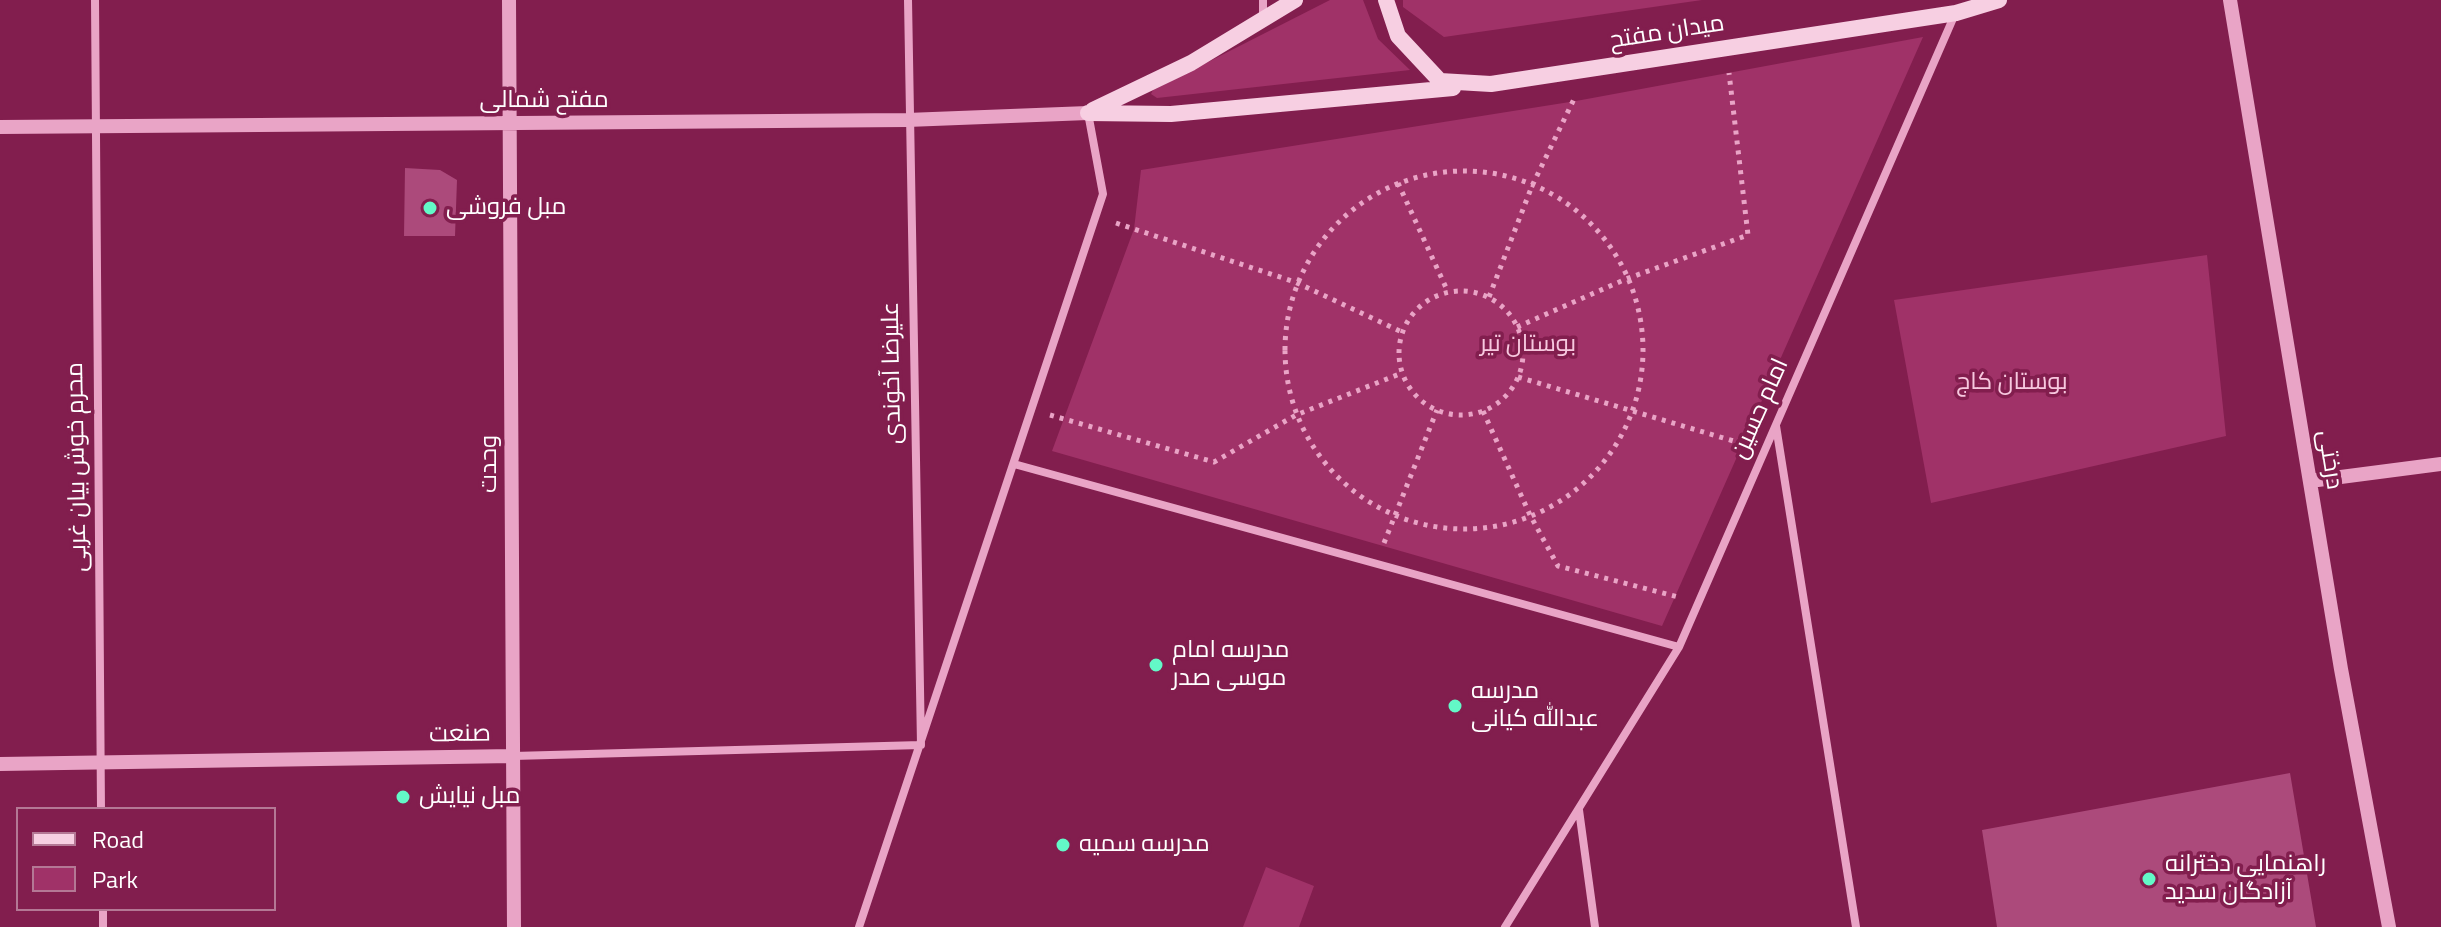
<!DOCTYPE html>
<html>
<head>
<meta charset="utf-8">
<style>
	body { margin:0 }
	#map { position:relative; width:2441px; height:927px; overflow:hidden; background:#821e4e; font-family:"Titillium Web",sans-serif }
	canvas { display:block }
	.legend { position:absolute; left:16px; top:807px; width:260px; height:104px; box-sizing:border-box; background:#821e4e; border:2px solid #b47895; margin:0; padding:10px 14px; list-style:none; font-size:24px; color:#fff }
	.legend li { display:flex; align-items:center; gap:16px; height:40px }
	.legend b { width:40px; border:2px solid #b47895 }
</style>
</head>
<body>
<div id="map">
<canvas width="2441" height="927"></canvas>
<ul class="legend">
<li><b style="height:10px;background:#f7cfe2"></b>Road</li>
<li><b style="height:22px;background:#a03268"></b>Park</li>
</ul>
</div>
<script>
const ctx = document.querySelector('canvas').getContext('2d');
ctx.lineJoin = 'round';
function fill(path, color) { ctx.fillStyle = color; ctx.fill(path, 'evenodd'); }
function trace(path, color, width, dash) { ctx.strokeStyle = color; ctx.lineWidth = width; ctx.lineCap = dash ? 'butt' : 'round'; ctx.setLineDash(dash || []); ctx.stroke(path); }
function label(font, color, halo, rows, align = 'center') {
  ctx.font = font + ' "Titillium Web",Cairo,sans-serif'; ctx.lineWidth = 7; ctx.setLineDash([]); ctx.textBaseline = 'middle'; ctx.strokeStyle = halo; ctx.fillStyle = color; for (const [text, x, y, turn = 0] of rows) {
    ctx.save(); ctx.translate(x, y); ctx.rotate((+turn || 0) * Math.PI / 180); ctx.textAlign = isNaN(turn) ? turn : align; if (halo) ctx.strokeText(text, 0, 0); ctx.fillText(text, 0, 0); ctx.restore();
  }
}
fill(new Path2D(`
	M1330,0H1363L1378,39L1410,70L1157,98L1151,94L1153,90Z
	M1403,0H1702L1444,37L1403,7Z
	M1923,37L1662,626L1052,451L1134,229L1141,170L1576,101Z
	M2207,255L2226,436L1931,503L1894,300Z
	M1266,867L1314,886L1299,927H1243Z`), '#a03268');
fill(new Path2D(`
	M405,168L440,170L457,180L455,236H404Z
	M2290,773L2316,927H1997L1982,830Z`), '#ac4a7b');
trace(new Path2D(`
	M1285 350a179 179 0 1 1 358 0a179 179 0 1 1-358 0Z
	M1398,183L1448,292
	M1116,223L1295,282L1402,332
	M1399 353a62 62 0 1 1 124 0a62 62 0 1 1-124 0Z
	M1489,297L1532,186L1575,97
	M1517,327L1626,279L1748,235L1729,73
	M1518,377L1747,445
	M1483,411L1530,515L1558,566L1678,597
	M1050,415L1214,462L1296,415L1402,373
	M1384,543L1437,410`), '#e9a4c6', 5, [4, 6]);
trace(new Path2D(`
	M95,0L101,809
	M1263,19V0
	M1776,426L1856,927
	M1014,464L1679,647
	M513,756L921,745L908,0
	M1579,810L1595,927
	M103,909V927
	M859,927L1103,194L1088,113
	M1505,927L1679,647L1955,14`), '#e9a4c6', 8);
trace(new Path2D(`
	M509,0L514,927
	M2230,0L2341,669L2389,927
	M0,127L907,120L1088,113
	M2310,481L2441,464
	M0,764L513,756`), '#e9a4c6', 14);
trace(new Path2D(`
	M1386,0L1398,36L1440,81L1491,84L1956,13L1999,0
	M1093,110L1191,63L1295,0
	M1088,113L1171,114L1453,88`), '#f7cfe2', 16);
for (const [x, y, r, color] of [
	[430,208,8,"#63f8c7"],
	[1156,665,8,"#63f8c7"],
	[1455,706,8,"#63f8c7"],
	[403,797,8,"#63f8c7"],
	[1063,845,8,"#63f8c7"],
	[2149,879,8,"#63f8c7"]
]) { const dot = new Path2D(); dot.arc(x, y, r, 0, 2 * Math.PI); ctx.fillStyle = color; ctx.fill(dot); trace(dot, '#821e4e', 3); }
label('24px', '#fff', '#821e4e', [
	["میدان مفتح",1667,33,-9],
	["مفتح شمالی",544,101],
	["علیرضا آخوندی",893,373,-91],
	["امام حسین",1761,409,-66],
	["درختی",2329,460,81],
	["وحدت",490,464,-90],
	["محرم خوش بیان غربی",78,467,-91],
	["صنعت",460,735,-1]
]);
label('24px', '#fff', '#821e4e', [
	["مبل فروشی",446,208],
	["مدرسه امام",1172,651],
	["موسی صدر",1172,679],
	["مدرسه",1471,692],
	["عبدالله کیانی",1471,720],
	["مبل نیایش",419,797],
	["مدرسه سمیه",1079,845],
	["راهنمایی دخترانه",2165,865],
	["آزادگان سدید",2165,893]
], 'left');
label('24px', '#f7c8df', '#821e4e', [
	["بوستان تیر",1528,345],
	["بوستان کاج",2012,383]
]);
</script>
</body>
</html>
